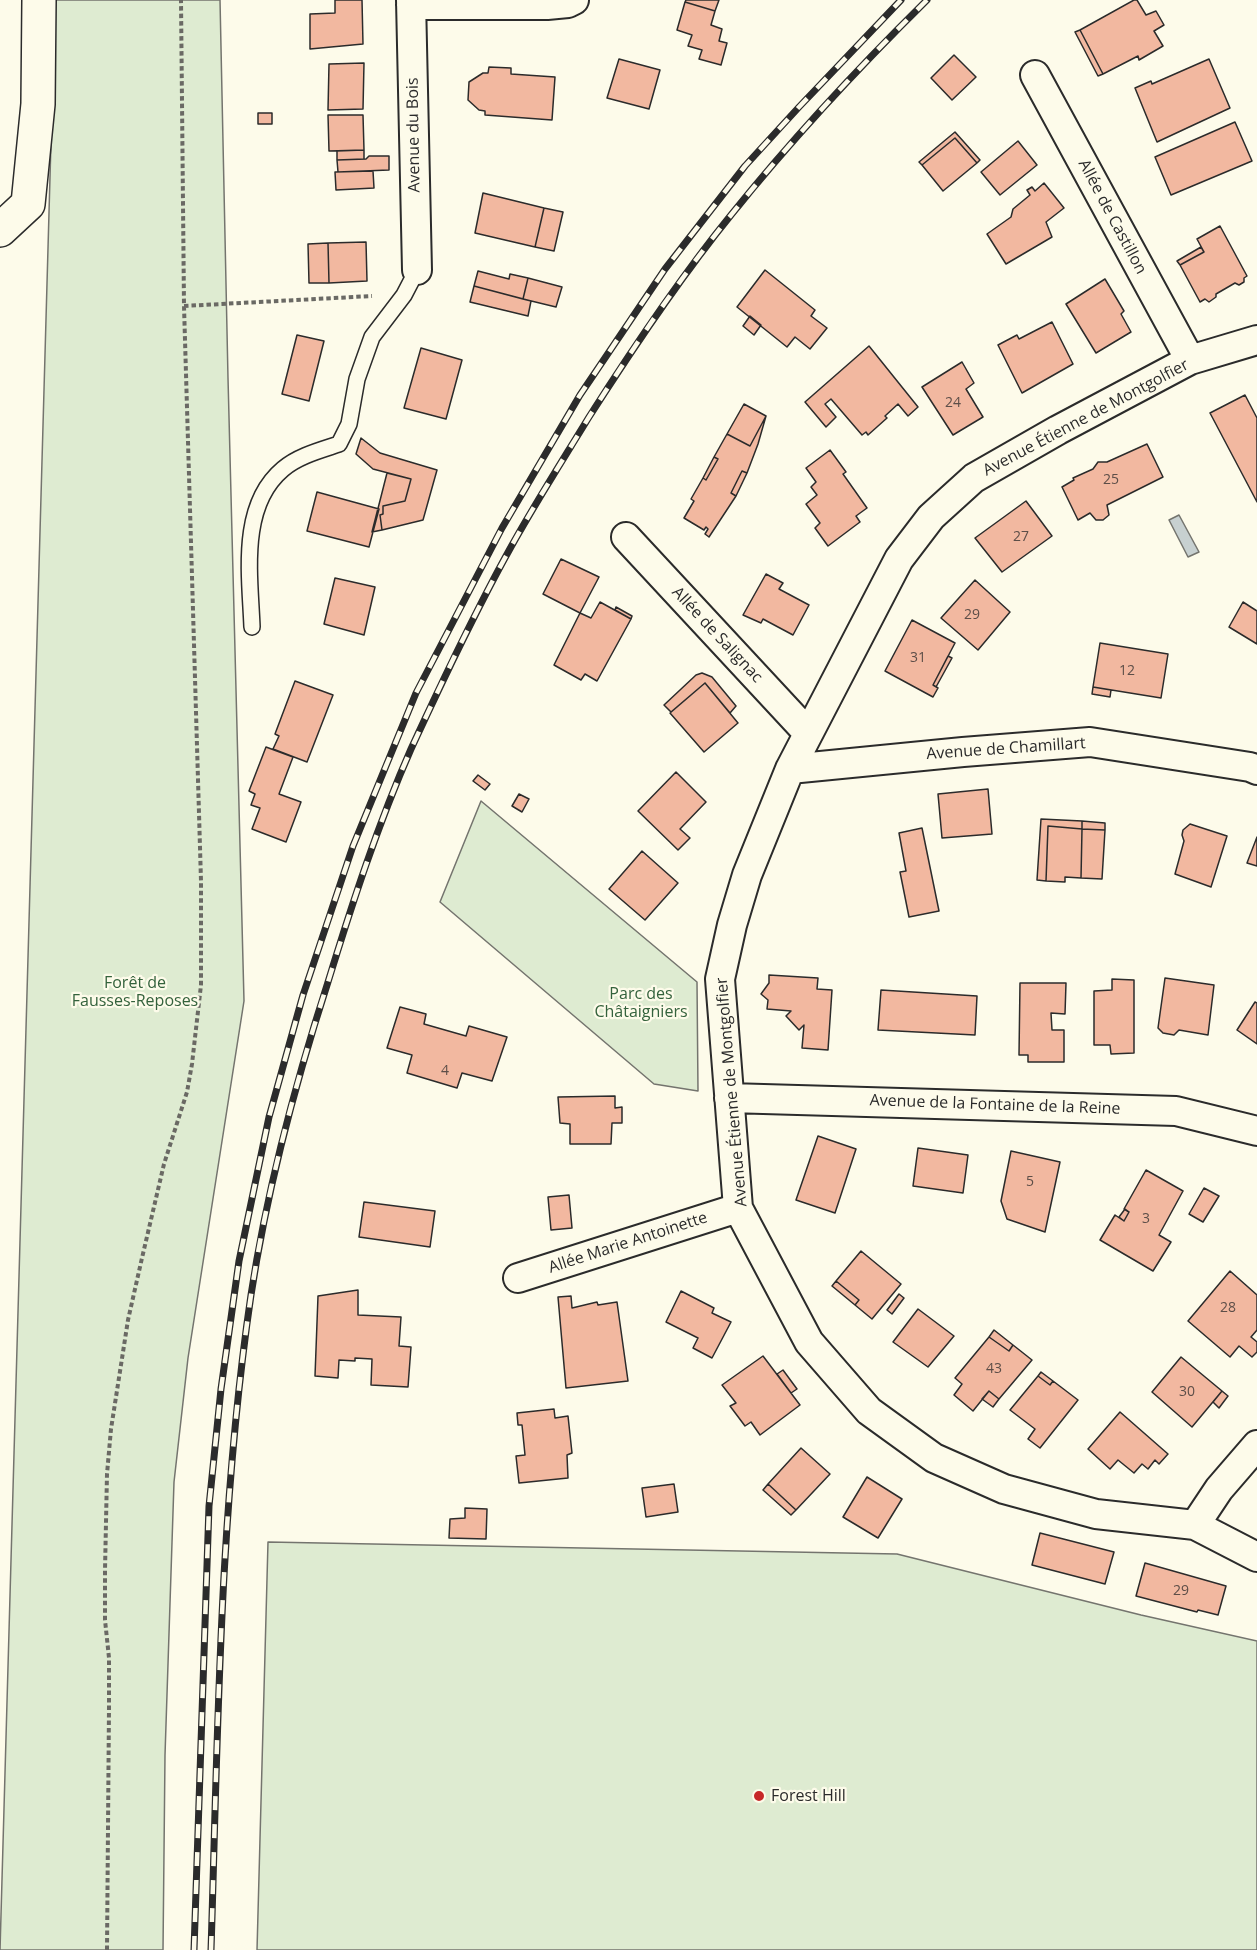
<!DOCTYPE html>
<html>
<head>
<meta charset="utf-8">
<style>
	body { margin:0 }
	canvas { display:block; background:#fdfbea }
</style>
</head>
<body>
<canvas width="1257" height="1950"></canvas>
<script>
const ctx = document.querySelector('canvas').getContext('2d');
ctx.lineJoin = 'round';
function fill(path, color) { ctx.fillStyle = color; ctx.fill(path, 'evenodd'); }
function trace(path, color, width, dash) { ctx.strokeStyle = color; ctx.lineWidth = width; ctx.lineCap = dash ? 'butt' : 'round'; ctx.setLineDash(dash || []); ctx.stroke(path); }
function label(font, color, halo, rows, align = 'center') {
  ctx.font = font + ' "Open Sans",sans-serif'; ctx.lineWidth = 4.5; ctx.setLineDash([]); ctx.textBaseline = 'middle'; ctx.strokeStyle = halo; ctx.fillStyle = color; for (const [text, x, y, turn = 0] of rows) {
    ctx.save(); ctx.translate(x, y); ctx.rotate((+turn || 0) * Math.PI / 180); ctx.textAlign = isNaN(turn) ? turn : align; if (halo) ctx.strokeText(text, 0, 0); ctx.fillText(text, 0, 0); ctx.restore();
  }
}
const green = new Path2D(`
	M55,0H220L228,378L244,1001L188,1358L174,1482L165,1755L163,1950H0Z
	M481,801L697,982L698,1091L654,1084L440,902Z
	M268,1542L897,1554L1141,1615L1257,1641V1950H257Z`);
fill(green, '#deebd1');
trace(green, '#74746e', 1.5);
const water = new Path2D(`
	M1179,515L1199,552L1188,557L1169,520Z`);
fill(water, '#c7d0d0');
trace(water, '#74746e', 1.5);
const building = new Path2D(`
	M335,0H362L363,44L310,49V14L335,13Z
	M686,0H719L715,11L685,2Z
	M1134,0H1137L1146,15L1156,11L1164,25L1154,31L1163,46L1139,60L1138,56L1103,74L1080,30Z
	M685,2L715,11L711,25L722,29L719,41L727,43L721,65L699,59L702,50L688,46L692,35L677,30Z
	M1080,30L1103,74L1098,76L1075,32Z
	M954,55L976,77L952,100L931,78Z
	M619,59L660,70L649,109L607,98Z
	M1209,59L1230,108L1157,142L1135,88L1151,81L1152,84Z
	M364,63L363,109L328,110L329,64Z
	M489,67L511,68V74L555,77L552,120L485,115V111L479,110L468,100L469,82L483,73H488Z
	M258,113H272V124H258Z
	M328,115H363L364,150L329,151Z
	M1235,122L1252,161L1171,195L1155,157Z
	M955,132L980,160L977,163L955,138L922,165L919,162Z
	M955,138L977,163L943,191L922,165Z
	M1018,141L1037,165L1000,195L981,172Z
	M364,150V159L337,160V151Z
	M369,156H389V170L338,172L337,160L366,159Z
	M373,171L374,188L336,190L335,172Z
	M1044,183L1064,208L1046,222L1052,237L1006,264L987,234L1011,217L1013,209L1030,195L1027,190L1032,187L1035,191Z
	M483,193L544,208L535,247L475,233Z
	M544,208L563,212L554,251L535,247Z
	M1220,226L1247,276L1244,278V282L1239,285L1235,283L1216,294V297L1209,302L1205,299L1200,302L1180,265L1204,252L1197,239Z
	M366,242L367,281L329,283L328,243Z
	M328,243L329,283H309L308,244Z
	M1201,247L1204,252L1180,265L1177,261Z
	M765,270L815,310L811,316L827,328L810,349L795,337L787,347L737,307Z
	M478,271L509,279L510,274L528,278L523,299L474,286Z
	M528,278L562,287L556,307L523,299Z
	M1105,279L1124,311L1121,314L1131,332L1096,353L1066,304Z
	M474,286L531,301L528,316L470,302Z
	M750,316L761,325L754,335L743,326Z
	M1052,322L1073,364L1022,393L998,345L1017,335L1019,339Z
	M297,335L324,341L309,401L282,394Z
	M869,346L918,407L908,416L898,404L885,416L887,418L868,435L866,432L862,435L831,399L825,404L836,417L826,427L805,402Z
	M421,348L462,360L446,419L404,408Z
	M962,362L974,383L966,389L983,417L953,435L922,387Z
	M1245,395L1257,418V502L1210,413Z
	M744,404L766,416L750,446L727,434Z
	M766,416L758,444L747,473L742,471L731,493L736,496L709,537L705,534L708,529L706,527L704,530L684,518L694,501L691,499L703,478L706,480L718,459L714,457L727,434L750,446Z
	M361,438L380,453L437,470L423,520L382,530L380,515L383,514V506L405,501L411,479L373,469L356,454Z
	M1147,444L1163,477L1107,505L1109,515L1103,520H1096L1090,513L1078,520L1062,487L1074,480L1073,478L1093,469L1098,462H1107Z
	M830,450L846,472L843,474L867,508L856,516L860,522L828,546L815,528L820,523L806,504L817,495L811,487L816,482L806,468Z
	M714,457L718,459L706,480L703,478Z
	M742,471L747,473L736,496L731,493Z
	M387,473L411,479L405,501L383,506V514L380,515L382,530L372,532Z
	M317,492L379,509L369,547L307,531Z
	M1026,501L1052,536L1002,572L975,538Z
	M561,559L599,577L580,613L543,594Z
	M766,574L783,583L779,589L809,605L793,635L763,619L761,623L743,615Z
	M335,578L375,587L364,635L324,624Z
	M975,580L1010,612L978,650L941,618Z
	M600,602L631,619L597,681L585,674L581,680L554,665L580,613L591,618Z
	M1243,602L1257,611V644L1229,627Z
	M616,607L632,616L631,619L615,610Z
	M912,620L955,643L933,685L938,688L933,697L885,671Z
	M1100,643L1168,654L1161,698L1093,687Z
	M948,656L952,658L936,687L933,685Z
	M702,673L712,677L736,706L730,713L705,683L671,712L664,705L696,675Z
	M295,681L333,695L307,762L273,749L279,736L275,734Z
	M705,683L738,723L704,752L670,713Z
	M1093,687L1111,690L1110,697L1092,694Z
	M266,747L293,757L279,794L301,802L286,842L252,829L260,808L251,805L255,794L249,791Z
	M676,772L706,802L680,829L690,838L678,850L638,811Z
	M478,775L490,784L485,790L473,781Z
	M988,789L992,834L942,838L938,794Z
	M519,794L529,799L522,812L512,806Z
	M1041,819L1082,821V829L1048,826L1046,881L1037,880Z
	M1082,821L1105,823V830L1082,829Z
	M1190,824L1227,836L1211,887L1175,874L1184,841L1182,835L1183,830Z
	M1048,826L1082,829L1081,878L1065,877V882L1046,881Z
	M922,828L939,911L909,917L900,872L906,871L899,833Z
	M1082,829L1105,830L1102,879L1081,878Z
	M1257,837V866L1247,863Z
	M642,851L678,883L645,920L609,889Z
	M769,975L818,978L817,989L832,990L828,1050L802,1048L804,1025L799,1030L786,1016L791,1011L767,1009L768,1000L761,994L769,983Z
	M1165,978L1214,985L1208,1035L1179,1030L1174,1035L1163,1033L1158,1028Z
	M1112,979L1134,980V1053L1111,1054L1110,1045H1094V991L1112,990Z
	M1020,983H1066L1065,1014L1051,1013L1052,1030H1064V1062H1028V1055H1019Z
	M881,990L977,996L975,1035L878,1030Z
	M1255,1002L1257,1003V1044L1237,1030Z
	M400,1007L426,1014L424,1024L466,1036L469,1026L507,1037L492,1081L462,1073L457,1088L407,1073L412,1055L387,1048Z
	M615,1096V1108L622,1107V1123H612L611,1144H570V1124L560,1123L558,1097Z
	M818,1136L856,1149L835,1213L796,1200Z
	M918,1148L968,1155L963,1193L913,1186Z
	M1011,1151L1060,1162L1045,1232L1007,1219L1001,1201Z
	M1146,1170L1183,1191L1159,1235L1171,1242L1153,1271L1100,1240L1115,1215L1124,1221L1129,1212L1124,1209Z
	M1204,1188L1219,1196L1203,1222L1189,1214Z
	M569,1195L572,1228L551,1230L548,1197Z
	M364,1202L435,1211L430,1247L359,1237Z
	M1125,1209L1129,1212L1124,1221L1119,1217Z
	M861,1251L901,1284L872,1319L855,1305L859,1300L836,1281Z
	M1230,1271L1257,1295V1330L1251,1337L1257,1342V1352L1252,1357L1239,1346L1230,1357L1188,1321Z
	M836,1281L859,1300L855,1305L832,1286Z
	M358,1290V1315L401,1317L399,1346L411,1347L408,1387L371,1385L372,1359L355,1358V1361L339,1360L338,1378L315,1376L318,1296Z
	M681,1291L714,1308L712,1313L731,1322L712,1358L693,1348L698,1338L666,1322Z
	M899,1294L904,1298L892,1314L887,1310Z
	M571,1296L572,1308L597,1302L598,1305L617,1302L628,1381L566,1388L558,1297Z
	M918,1309L954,1336L928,1367L893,1342Z
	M994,1330L1013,1345L1009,1351L989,1337Z
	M989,1337L1009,1351L1013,1345L1032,1360L999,1399L989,1391L973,1411L954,1395L962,1384L955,1378Z
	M763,1356L800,1405L760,1435L751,1422L745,1426L730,1406L736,1403L722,1385Z
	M1181,1357L1222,1391L1192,1427L1152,1392Z
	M783,1370L797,1389L791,1393L777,1374Z
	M1041,1372L1053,1381L1050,1385L1038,1376Z
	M1038,1376L1050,1385L1053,1381L1078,1400L1040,1448L1028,1439L1035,1429L1010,1410Z
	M989,1391L999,1399L993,1407L982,1399Z
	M1222,1391L1228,1396L1219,1408L1213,1402Z
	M554,1409L555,1418L568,1416L572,1453L567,1455L568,1478L519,1483L516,1456L525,1455L522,1425H518L517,1413Z
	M1120,1412L1168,1454L1159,1464L1155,1460L1148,1469L1142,1464L1134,1473L1118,1460L1110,1469L1088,1449Z
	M801,1448L830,1474L796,1510L768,1484Z
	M867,1477L902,1499L878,1538L843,1517Z
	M674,1484L678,1512L646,1517L642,1488Z
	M768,1484L796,1510L791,1515L763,1490Z
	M465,1508L487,1509L486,1539L449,1538L450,1519L465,1518Z
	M1040,1533L1114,1552L1105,1584L1032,1565Z
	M1145,1563L1226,1586L1218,1615L1198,1610L1197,1612L1136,1596Z`);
fill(building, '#f2b8a0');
trace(building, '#2b2b2b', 1.5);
const lane = new Path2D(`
	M252,627C250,575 239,506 283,469C298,456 321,450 339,444L349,424L357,379L372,337L404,295L417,270`);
const street = new Path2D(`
	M411,0L417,270
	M411,5H547L568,3L574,0
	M1035,75L1190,360
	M1257,340L1190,360L1058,430L974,478L931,517L899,559L790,769L747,875L732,925L720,979L738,1208L809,1342L869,1411L934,1458L1004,1489L1096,1514L1195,1525L1257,1557
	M626,537L808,733
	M790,769L963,752L1090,742L1250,767L1257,770
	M729,1098L1176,1111L1257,1131
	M518,1278L738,1208
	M1195,1525L1219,1489L1257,1445`);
const highway = new Path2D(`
	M0,230L28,204L38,104L39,0`);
trace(lane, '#2b2b2b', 18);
trace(street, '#2b2b2b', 32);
trace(highway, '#2b2b2b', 36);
trace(new Path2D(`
	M184,306L372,296
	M107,1950L109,1707V1658L105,1620V1570L107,1474L111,1429L128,1320L142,1258L164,1164L187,1092L192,1064L201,985V881L184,306L181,0`), '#6a6964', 4, [4.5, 3]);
trace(lane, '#fdfbea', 15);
trace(street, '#fdfbea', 28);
trace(highway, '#fdfbea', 33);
const rail = new Path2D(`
	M194,1950L209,1506L221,1389L239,1261L269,1117L303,995L353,846L416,693L502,528L580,395L665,269L745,166L799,107L901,0
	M211,1950C218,1732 219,1512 251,1295C267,1189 295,1084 328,982C352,904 378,824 411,749C441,684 472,618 506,556C532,508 561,463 589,417C633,348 679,279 731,215C792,139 858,68 927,0`);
trace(rail, '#2b2b2b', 7);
trace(rail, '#fdfbea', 4.5, [14]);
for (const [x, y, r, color] of [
	[759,1796,6,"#c62828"]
]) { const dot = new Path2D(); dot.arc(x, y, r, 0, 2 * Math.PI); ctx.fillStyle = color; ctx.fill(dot); trace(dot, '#fdfbea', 2); }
label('14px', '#5d4e48', null, [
	["24",953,403],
	["25",1111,480],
	["27",1021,537],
	["29",972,615],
	["31",918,658],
	["12",1127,671],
	["4",445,1071],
	["5",1030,1182],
	["3",1146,1219],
	["28",1228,1308],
	["43",994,1369],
	["30",1187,1392],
	["29",1181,1591]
]);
label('16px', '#2b2b2b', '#fdfbea', [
	["Avenue du Bois",414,135,-91],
	["Allée de Castillon",1112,217,62],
	["Avenue Étienne de Montgolfier",1086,418,-28],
	["Allée de Salignac",717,635,47],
	["Avenue de Chamillart",1006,749,-4],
	["Avenue Étienne de Montgolfier",732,1092,-95],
	["Avenue de la Fontaine de la Reine",995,1105,2],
	["Allée Marie Antoinette",628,1243,-18]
]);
label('16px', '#34623c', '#fdfbea', [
	["Forêt de",135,983],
	["Fausses-Reposes",135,1001],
	["Parc des",641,994],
	["Châtaigniers",641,1012]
]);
label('16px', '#2b2b2b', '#fdfbea', [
	["Forest Hill",771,1796]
], 'left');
</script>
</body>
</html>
